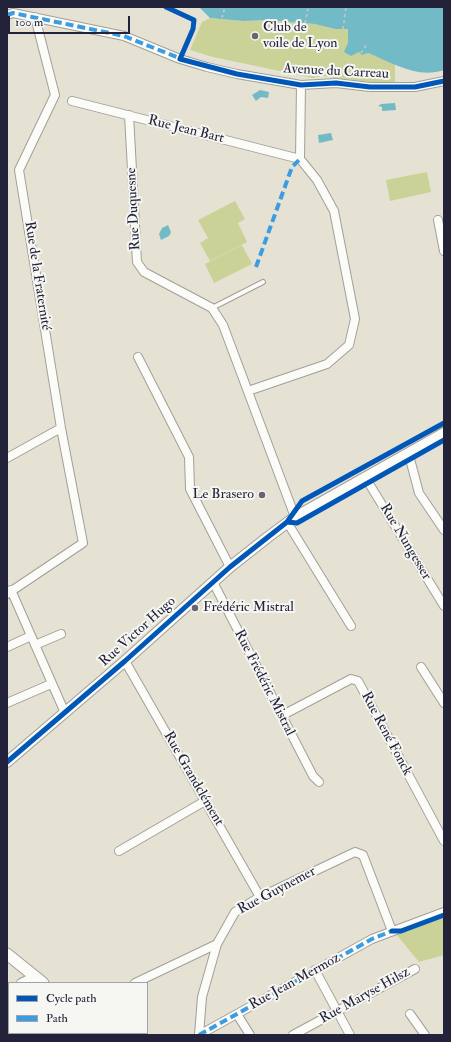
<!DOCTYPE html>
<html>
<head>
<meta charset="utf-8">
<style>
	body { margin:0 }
	#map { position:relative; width:451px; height:1042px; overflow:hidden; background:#e5e2d3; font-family:"IM FELL Double Pica",serif }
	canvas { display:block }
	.frame { position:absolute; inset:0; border:8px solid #22223b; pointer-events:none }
	.legend { position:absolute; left:8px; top:982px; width:140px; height:52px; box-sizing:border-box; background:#f6f6f2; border:1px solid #a1a1a9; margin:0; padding:5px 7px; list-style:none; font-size:12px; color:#22223b }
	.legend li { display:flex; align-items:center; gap:8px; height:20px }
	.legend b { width:20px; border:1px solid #a1a1a9 }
	.scale { position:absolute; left:8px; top:16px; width:122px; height:18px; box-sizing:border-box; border:2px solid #22223b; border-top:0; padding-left:5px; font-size:12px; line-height:14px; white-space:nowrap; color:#22223b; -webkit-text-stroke:3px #f6f6f2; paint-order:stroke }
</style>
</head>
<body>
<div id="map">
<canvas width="451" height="1042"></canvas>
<div class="frame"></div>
<ul class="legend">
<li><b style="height:5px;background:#0057b8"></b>Cycle path</li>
<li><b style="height:5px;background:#3c9ce2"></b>Path</li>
</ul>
<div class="scale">100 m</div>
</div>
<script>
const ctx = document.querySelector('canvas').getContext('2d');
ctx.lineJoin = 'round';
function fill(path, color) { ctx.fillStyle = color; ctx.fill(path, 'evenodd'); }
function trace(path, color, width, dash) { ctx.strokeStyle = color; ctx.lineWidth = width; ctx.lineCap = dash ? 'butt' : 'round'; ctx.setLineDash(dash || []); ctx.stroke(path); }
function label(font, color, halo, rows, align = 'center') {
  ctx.font = font + ' "IM FELL Double Pica",serif'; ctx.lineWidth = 4; ctx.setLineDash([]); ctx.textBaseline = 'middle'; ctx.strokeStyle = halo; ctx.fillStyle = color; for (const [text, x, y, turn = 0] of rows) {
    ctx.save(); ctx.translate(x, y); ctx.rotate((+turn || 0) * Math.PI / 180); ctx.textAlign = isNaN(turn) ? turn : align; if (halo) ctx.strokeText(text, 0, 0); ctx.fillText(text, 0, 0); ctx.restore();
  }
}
fill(new Path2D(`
	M210,18L243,21L268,20L316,24L335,29H348V43L359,52L368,53L395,63V85L321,76L313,78L213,57L190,50L202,22Z
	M427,172L431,192L390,201L386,180Z
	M235,201L245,219L238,223L247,242L210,261L200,243L208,238L198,220Z
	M242,245L252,264L214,283L205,264Z
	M444,917V955L419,962L396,934Z`), '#cad298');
fill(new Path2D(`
	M199,7H444V70C417,79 393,63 368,53L362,55L359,52L351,56L344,52L348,43V29H335L315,24L268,20L243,21L210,18Z
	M260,90L269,92L268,98L261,97L256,101L252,95Z
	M395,103L396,110L382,111V107L378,106L381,104Z
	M331,133L333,140L319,143L318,135Z
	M168,225L171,232L169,236L161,240L159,234L162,228Z`), '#72bbc6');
const service = new Path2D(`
	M212,308L263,282`);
const minor = new Path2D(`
	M7,15L13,13L124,36L180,59L207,67L237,74L301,85L336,83L370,87H415L444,81
	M72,101L300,159
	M129,115L137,262L144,272L212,308L223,325L295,517
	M438,220L444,251
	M138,357L189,457L190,489L230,567
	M248,391L327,364L349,345L355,319L334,211L317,180L300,159L301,85
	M407,454L410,459L419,493L444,530
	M7,458L61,428
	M365,477L444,606
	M287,522L351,626
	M213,582L313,776L319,782
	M11,590L65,713
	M7,594L83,543L61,428L19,170L55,95L35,17
	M35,645L61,634
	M7,647L31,636
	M125,661L260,897
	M421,667L444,703
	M7,703L51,684
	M281,716L351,679L358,681L444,841
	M119,851L205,801
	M315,970L350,1035
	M21,983L35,976
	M135,983L217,944
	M7,990L9,989
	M237,1014L250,1035
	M410,1014L425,1035
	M199,1035L202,997L217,944L235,912L260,897L355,852L363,855L392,931
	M199,1035L372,939L444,912
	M293,1035L415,969`);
const tertiary = new Path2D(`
	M7,762L125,661L230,567L268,537L295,517L444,433`);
const secondary = new Path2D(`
	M7,954L43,983
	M90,1033L91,1035`);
trace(service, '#a19f9a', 6);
trace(minor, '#a19f9a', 10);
trace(tertiary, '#a19f9a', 12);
trace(secondary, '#a19f9a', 13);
trace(new Path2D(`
	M222,18L225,7
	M305,23L308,9
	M343,29L346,7
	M361,53L368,43`), '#c8c8c6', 1.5, [3, 3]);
trace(service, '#fbfbf8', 4);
trace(minor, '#fbfbf8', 8);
trace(tertiary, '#fbfbf8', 10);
trace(secondary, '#fbfbf8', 11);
trace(new Path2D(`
	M7,15L13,13L124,36L184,60
	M256,267L292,167L300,159
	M199,1035L372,939L392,931`), '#3c9ce2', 4, [8, 4]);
trace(new Path2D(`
	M166,7L194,20L193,29L180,59L237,74L301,85L336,83L370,87H415L444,81
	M287,522L297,523L444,440
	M7,762L125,661L230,567L287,522L302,501L444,423
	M392,931H401L444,915`), '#0057b8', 5);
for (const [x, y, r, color] of [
	[255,36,4,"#666570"],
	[262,495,4,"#666570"],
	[195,608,4,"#666570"]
]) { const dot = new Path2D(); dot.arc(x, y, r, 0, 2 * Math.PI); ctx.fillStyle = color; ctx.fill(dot); trace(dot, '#f6f6f2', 1.5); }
label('14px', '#22223b', '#f6f6f2', [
	["Club de",263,28],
	["voile de Lyon",263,44],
	["Le Brasero",254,495,"right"],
	["Frédéric Mistral",203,608]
], 'left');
label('14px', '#22223b', '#f6f6f2', [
	["Avenue du Carreau",336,72,3],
	["Rue Jean Bart",186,130,14],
	["Rue Duquesne",134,209,-93],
	["Rue de la Fraternité",37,276,81],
	["Rue Nungesser",405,542,59],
	["Rue Victor Hugo",138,632,-42],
	["Rue Frédéric Mistral",264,683,63],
	["Rue René Fonck",386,734,62],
	["Rue Grandclément",193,779,60],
	["Rue Guynemer",277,891,-28],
	["Rue Jean Mermoz",295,982,-29],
	["Rue Maryse Hilsz",365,996,-29]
]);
</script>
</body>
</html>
